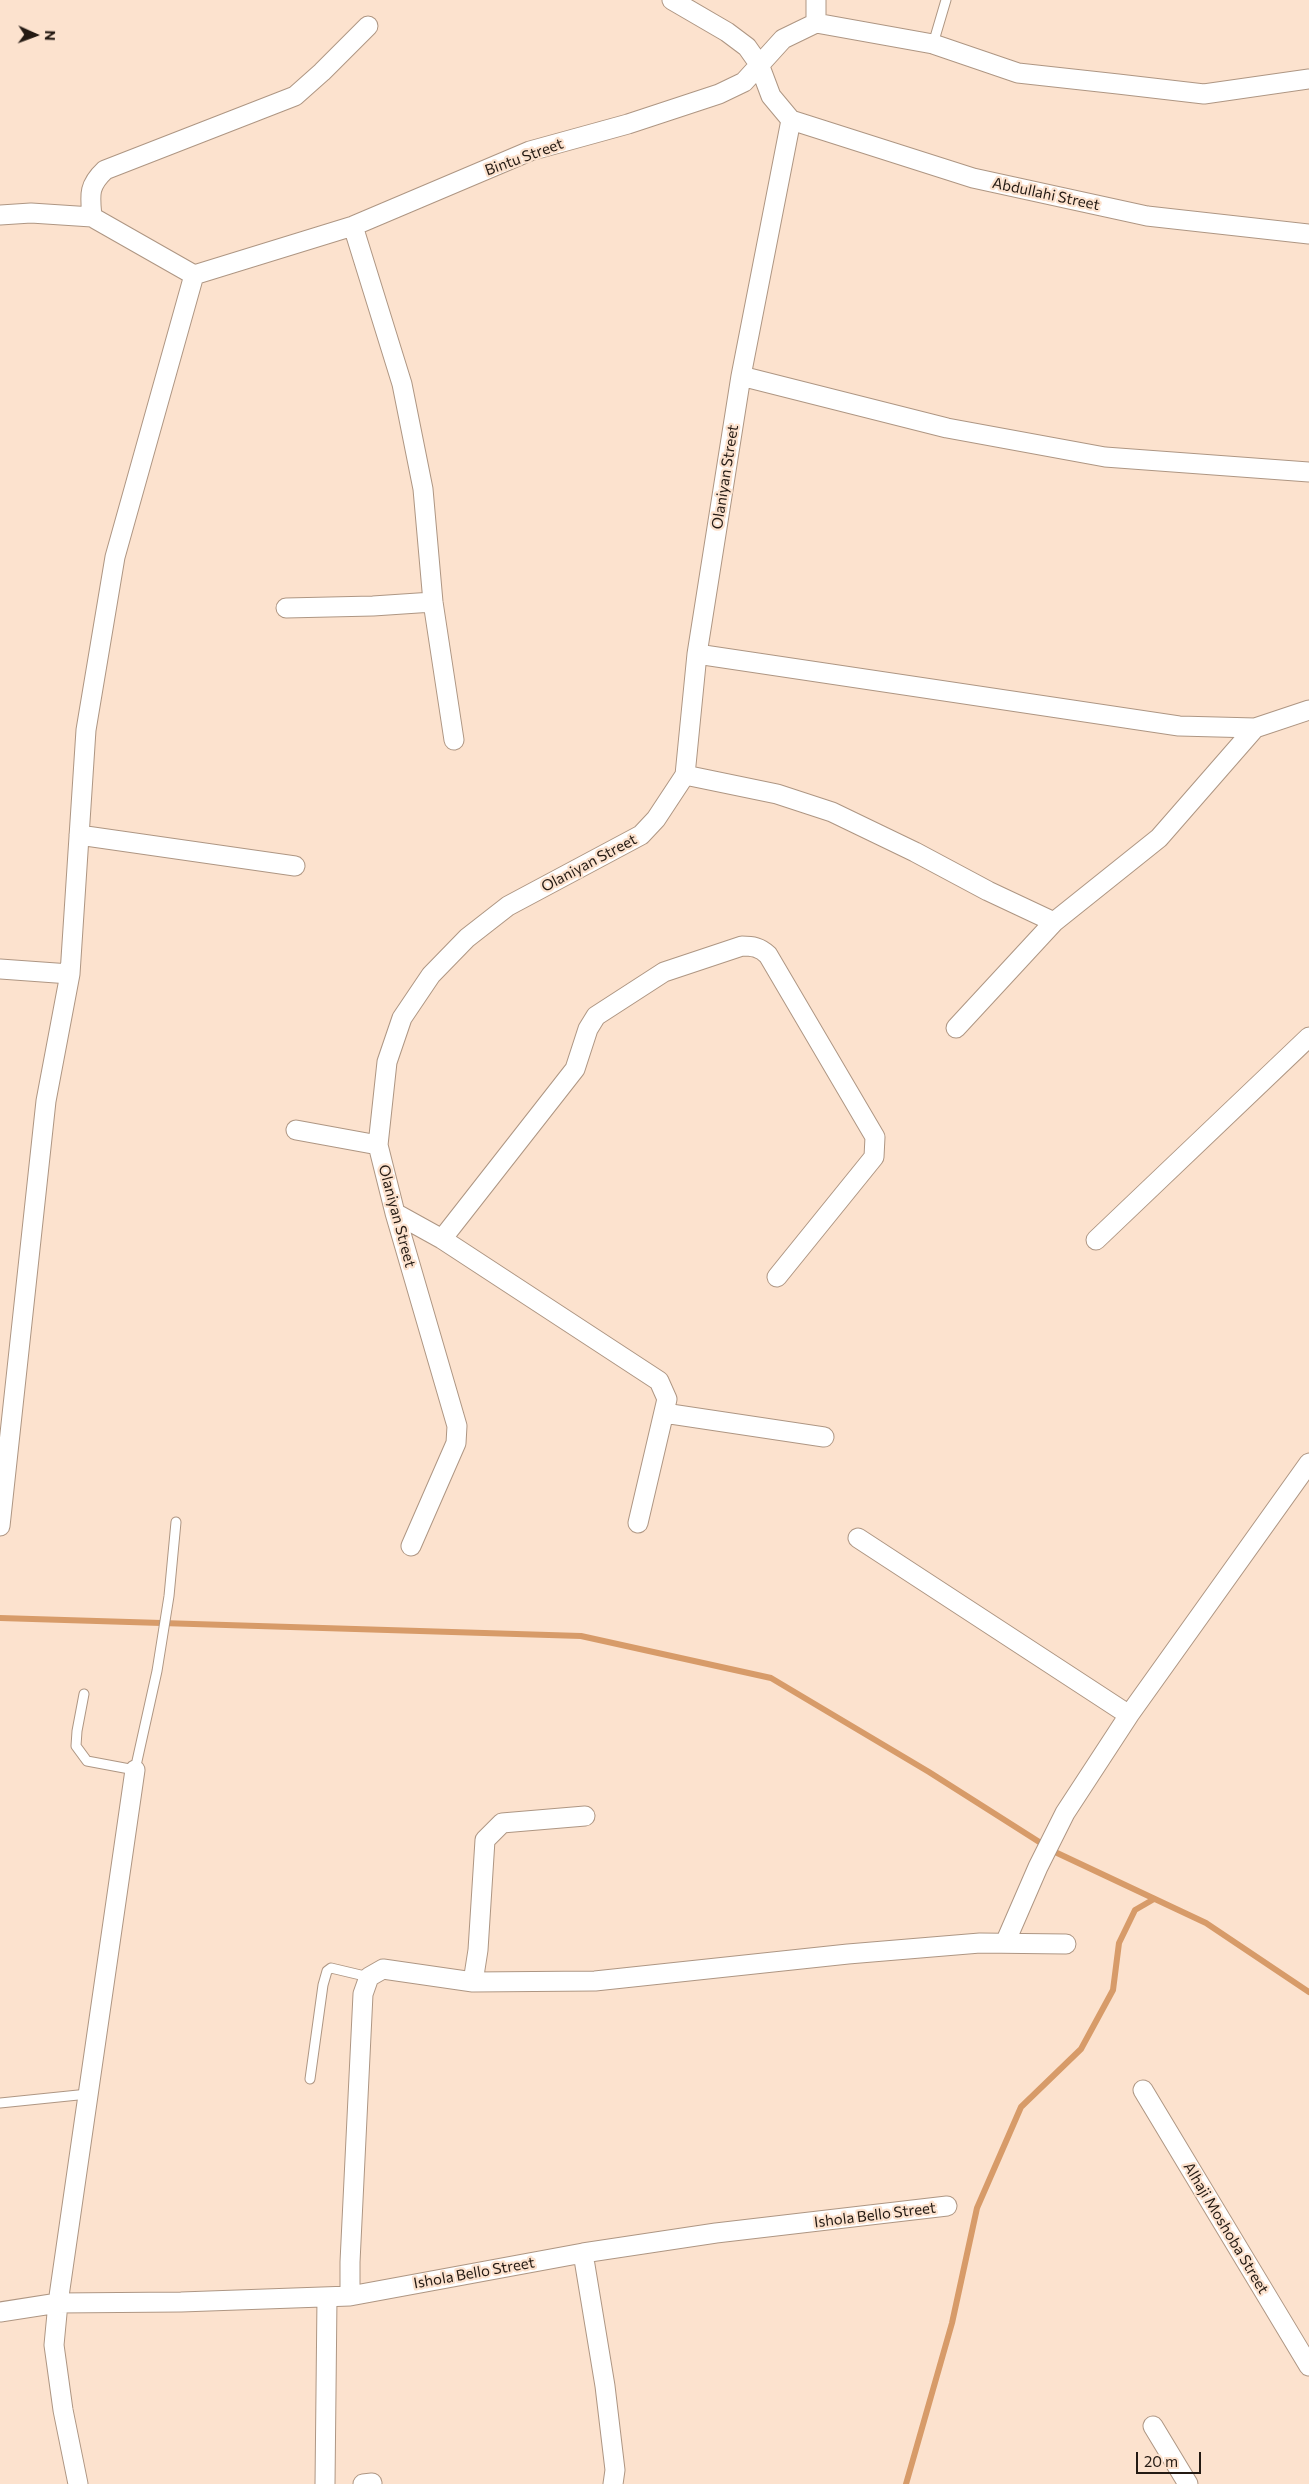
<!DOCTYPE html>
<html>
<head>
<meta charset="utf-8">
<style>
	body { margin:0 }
	#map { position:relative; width:1309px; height:2484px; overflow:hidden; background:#fce2ce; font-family:Commissioner,sans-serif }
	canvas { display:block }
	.north { position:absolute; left:10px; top:10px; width:50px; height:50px; -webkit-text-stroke:4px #fce2ce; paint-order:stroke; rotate:92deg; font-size:14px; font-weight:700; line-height:20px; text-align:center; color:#241a13 }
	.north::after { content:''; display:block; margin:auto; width:18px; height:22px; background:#241a13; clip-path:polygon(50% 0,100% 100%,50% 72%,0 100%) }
	.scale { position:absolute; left:1136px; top:2452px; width:65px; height:22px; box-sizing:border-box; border:2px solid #241a13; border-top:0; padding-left:6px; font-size:15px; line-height:18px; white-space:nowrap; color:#241a13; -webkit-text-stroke:4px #fce2ce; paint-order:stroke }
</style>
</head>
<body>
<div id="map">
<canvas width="1309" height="2484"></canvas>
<div class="north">N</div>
<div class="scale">20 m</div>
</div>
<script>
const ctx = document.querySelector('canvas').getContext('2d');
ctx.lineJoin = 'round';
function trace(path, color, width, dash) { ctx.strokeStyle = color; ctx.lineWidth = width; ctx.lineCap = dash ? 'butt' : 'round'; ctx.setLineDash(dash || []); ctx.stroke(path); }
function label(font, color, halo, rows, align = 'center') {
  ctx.font = font + ' Commissioner,sans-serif'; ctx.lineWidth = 4.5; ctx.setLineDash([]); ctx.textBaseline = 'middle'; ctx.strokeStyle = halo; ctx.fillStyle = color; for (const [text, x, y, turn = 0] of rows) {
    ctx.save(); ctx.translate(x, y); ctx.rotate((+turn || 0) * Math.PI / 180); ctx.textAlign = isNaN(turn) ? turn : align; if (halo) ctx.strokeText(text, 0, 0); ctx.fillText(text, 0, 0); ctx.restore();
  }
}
trace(new Path2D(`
	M0,1618L581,1636L771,1678L929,1772L1055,1852L1206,1923L1309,1992
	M906,2484L952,2323L977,2208L1021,2107L1081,2049L1113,1990L1119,1943L1135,1910L1154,1899`), '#d79b69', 6);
const lane = new Path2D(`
	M933,44L946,0
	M84,1694L77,1731L76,1746L87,1761L135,1770L157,1671L169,1596L176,1522
	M310,2079L323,1985L327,1971L331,1968L369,1977
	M0,2103L88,2094`);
const street = new Path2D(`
	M672,0L727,32L747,47L759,64L771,96L791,120
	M816,23L933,44L1018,73L1118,84L1204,94L1309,79
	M791,120L973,178L1147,216L1309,234
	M0,215L31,213L92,217L194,275
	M92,217C90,195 88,186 105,170L295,96L322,72L368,26
	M353,226L402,384L423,489L433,602L454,740
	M194,275L353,226L530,151L628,124L719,94L744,82L783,39L816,23V0
	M741,376L947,428L1105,457L1309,472
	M286,608L373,606L433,602
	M697,654L1179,726L1255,728L1309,710
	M685,775L777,794L832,812L915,852L988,891L1054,922
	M79,835L295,866
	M0,969L70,974
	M956,1028L1054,922L1159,838L1255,728
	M296,1130L378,1145
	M395,1213L442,1239L659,1381L667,1399L638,1523
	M442,1239L575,1069L588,1029L596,1016L664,972L742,946C752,946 760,947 768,955L875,1137L874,1157L777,1277
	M1096,1240L1309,1037
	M664,1413L824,1437
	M0,1526L46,1101L70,974L86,730L115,557L194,275
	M858,1538L1129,1715
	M411,1546L456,1443L457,1426L395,1213L378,1145L387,1062L402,1018L431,975L467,938L508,906L641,835L656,819L685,775L697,654L741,376L791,120
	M1005,1943L1038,1867L1065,1813L1129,1715L1309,1463
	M473,1982L478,1950L485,1840L502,1823L585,1816
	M1143,2090L1309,2366
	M583,2253L605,2386L615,2470L613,2484
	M350,2296V2262L363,1994L369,1977L383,1969L473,1982L595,1981L848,1954L980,1943L1066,1944
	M0,2312L58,2303L181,2302L350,2296L583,2253L716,2233L947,2206
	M1153,2426L1188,2484
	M78,2484L63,2410L54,2345L58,2303L135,1770
	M325,2484L327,2298
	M363,2484L372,2483`);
trace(lane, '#ae9683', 11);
trace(street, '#ae9683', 21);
trace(lane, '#fff', 9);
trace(street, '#fff', 19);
label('15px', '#241a13', '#fce2ce', [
	["Bintu Street",524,157,-20],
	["Abdullahi Street",1046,194,12],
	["Olaniyan Street",725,477,-81],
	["Olaniyan Street",589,863,-28],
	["Olaniyan Street",397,1216,75],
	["Ishola Bello Street",875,2215,-7],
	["Alhaji Moshoba Street",1226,2228,59],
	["Ishola Bello Street",474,2273,-10]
]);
</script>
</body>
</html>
